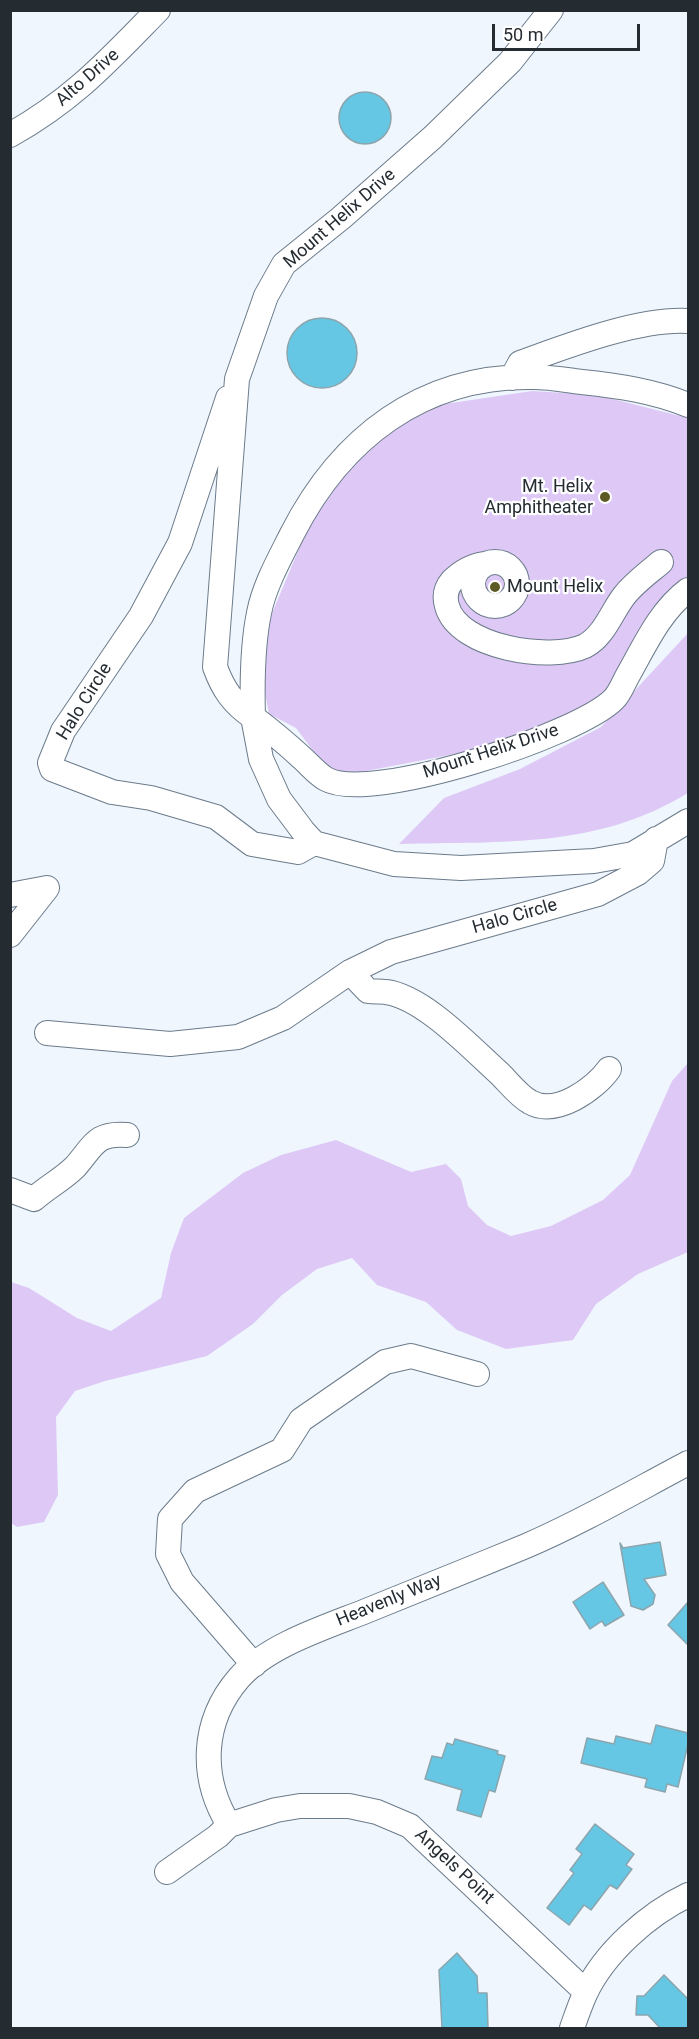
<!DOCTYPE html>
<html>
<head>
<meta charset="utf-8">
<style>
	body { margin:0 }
	#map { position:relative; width:699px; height:2039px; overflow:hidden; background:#eff6fe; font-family:Roboto,sans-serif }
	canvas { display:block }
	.frame { position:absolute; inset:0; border:12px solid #242b31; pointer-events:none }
	.scale { position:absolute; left:492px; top:24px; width:148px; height:27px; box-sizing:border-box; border:3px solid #242b31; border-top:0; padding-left:8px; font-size:18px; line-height:21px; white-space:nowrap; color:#242b31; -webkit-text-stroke:4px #fff; paint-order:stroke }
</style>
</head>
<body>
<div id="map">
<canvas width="699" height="2039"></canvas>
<div class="frame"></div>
<div class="scale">50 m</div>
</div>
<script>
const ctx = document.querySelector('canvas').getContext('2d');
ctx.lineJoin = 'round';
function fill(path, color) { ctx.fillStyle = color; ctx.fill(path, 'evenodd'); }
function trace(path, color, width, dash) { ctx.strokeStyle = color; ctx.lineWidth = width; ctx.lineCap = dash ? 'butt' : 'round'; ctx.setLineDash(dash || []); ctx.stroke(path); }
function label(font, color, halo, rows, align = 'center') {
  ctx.font = font + ' Roboto,sans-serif'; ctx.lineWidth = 4.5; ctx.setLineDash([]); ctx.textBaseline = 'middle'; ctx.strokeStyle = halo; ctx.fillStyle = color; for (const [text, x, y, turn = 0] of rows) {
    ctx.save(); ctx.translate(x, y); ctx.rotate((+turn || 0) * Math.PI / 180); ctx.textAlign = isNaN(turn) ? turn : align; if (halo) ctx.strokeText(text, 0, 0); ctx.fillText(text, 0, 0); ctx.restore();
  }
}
fill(new Path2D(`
	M532,391L597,395L688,418V585L604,695L551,726L487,748L345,775L322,763L296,728L269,714L260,667L268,623L308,527L361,447L431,406Z
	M688,633V793C596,849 504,841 399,844L444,798L520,769L601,727Z
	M688,1063V1252L638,1274L596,1304L573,1340L506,1349L457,1330L426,1302L377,1285L352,1258L317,1269L282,1295L253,1324L207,1356L105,1381L75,1391L56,1417L58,1495L44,1522L17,1527L11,1523V1282L29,1288L77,1318L111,1331L161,1298L171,1253L184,1218L243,1173L281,1155L336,1140L411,1172L446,1164L461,1179L468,1206L487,1225L511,1236L551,1226L603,1200L630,1175L672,1081Z`), '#dec9f6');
const building = new Path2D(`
	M339 118a26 26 0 1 1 52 0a26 26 0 1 1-52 0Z
	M287 353a35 35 0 1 1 70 0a35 35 0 1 1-70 0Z
	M660,1542L666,1575L644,1579L655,1595L653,1604L643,1610L631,1606L620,1543L623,1548Z
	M603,1582L624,1615L605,1626L602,1621L590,1629L573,1602Z
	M688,1602V1645L668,1625Z
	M656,1725L688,1733V1744L678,1787L667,1784L665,1792L645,1787L647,1779L581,1763L587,1738L614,1744L616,1736L651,1744Z
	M455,1739L498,1751L497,1754L505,1756L495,1792L489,1790L481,1817L457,1810L462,1790L425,1779L432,1756L442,1758L447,1743L453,1745Z
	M595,1824L634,1854L626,1865L632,1869L617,1889L610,1885L591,1910L584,1905L569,1925L547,1908L574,1873L570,1870L582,1854L576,1849Z
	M457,1953L477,1976L478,1993H487L488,2028H442L439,1970Z
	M664,1975L688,1999V2028H660L648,2015H636L637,1996H644Z`);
fill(building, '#65c7e4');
trace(building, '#8ca5ad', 1.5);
const minor = new Path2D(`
	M551,10L510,62L433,137L341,218L284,264L266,296L237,379L215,667C223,689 233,704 253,717L261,759L279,799L303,831L314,843L394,864L461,868L594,861L633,854L688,821
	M10,135C74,99 108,61 158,10
	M512,378L520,363C567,346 639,318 688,321
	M228,398L180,543L141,616L63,731L50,763L52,769L112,792L151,798L216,817L252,844L298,852L314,843
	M688,405C654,391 619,386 582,382C566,380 549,377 533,377C422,375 341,438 292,534C280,558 264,586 259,613C252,647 252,683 253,717C270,730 286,743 302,758C309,764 317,774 326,779C370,804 579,735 614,699C620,693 624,682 628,675C645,645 660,611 688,590
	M473 584a22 22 0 1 1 44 0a22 22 0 1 1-44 0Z
	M484,564C471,566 462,571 452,581C446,588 444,596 447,606C458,648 551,662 585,646C604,636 611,613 624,596C634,583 648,573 661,562
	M10,895L47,888L10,935
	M350,972L368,991C374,992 380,991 386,992C424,997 472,1049 500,1074C509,1083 519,1096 530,1102C556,1117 595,1089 609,1069
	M47,1033L170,1044L238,1037L283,1018L350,972L391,952L598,894L638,873L652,861L656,839
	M10,1190L34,1199C46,1188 63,1179 75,1167C93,1147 95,1132 127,1135
	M254,1665L182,1582L168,1554L170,1519L195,1491L282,1450L301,1420L385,1362L411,1356L477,1374
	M229,1825C200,1778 201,1722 239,1678C268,1645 326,1627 366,1611C420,1589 473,1568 526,1546C582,1522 635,1491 688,1463
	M167,1872L218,1836L229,1825L276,1810L300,1806H349L377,1812L410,1826L586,1992
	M572,2028C576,2017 580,2005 585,1994C604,1953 648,1914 688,1895`);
trace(minor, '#6b7b8a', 26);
trace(minor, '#fff', 24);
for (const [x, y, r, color] of [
	[605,497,6,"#5d5925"],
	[495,587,6,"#5d5925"]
]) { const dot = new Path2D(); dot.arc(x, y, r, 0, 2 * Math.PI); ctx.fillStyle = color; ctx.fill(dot); trace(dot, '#fff', 2); }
label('18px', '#242b31', '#fff', [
	["Alto Drive",88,78,-41],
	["Mount Helix Drive",340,219,-41],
	["Halo Circle",85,702,-58],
	["Mount Helix Drive",491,752,-18],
	["Halo Circle",515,917,-16],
	["Heavenly Way",389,1601,-22],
	["Angels Point",454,1867,43]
]);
label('18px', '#242b31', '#fff', [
	["Mt. Helix",593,487],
	["Amphitheater",593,508],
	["Mount Helix",507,587,"left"]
], 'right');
</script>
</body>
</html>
